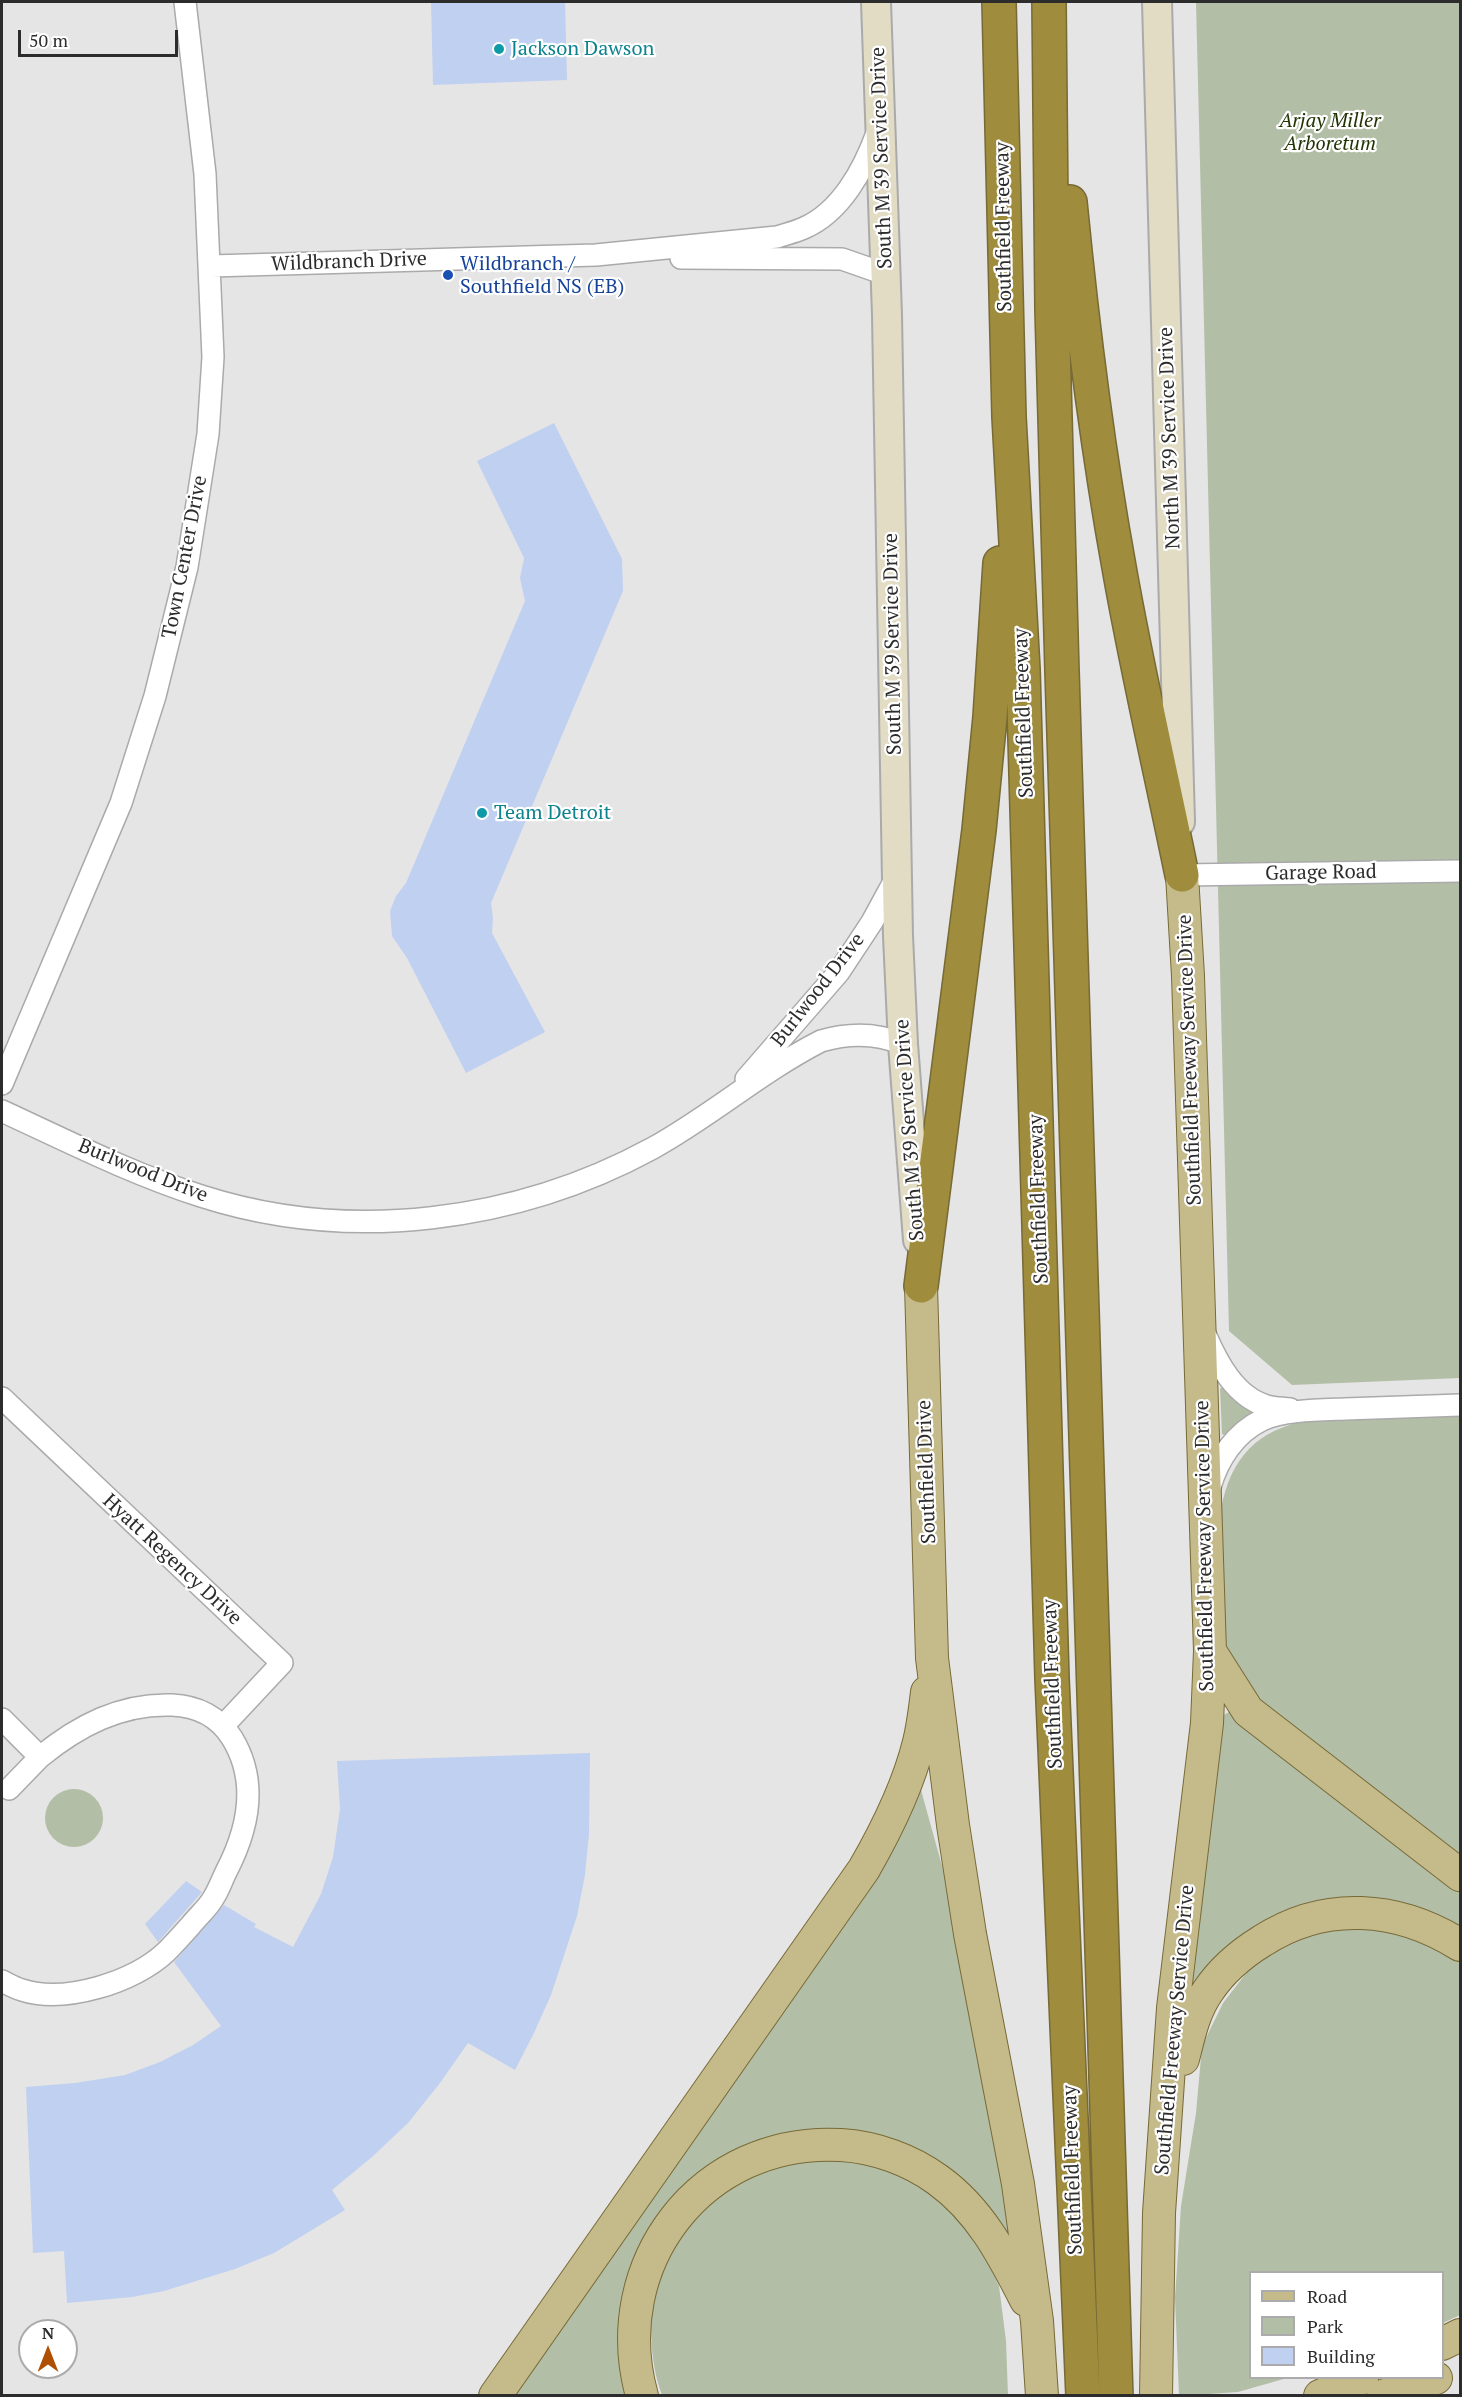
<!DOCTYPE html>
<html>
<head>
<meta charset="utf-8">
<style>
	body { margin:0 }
	#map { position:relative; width:1462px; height:2397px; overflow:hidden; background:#e5e5e6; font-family:"PT Serif",serif }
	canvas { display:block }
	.frame { position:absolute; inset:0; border:3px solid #2c2c2d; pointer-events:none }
	.legend { position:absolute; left:1249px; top:2271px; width:195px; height:108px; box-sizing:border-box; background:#fff; border:2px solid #ababab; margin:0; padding:8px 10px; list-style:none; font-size:18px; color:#2c2c2d }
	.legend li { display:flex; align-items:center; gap:12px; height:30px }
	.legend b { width:30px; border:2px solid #ababab }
	.north { position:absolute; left:18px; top:2319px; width:60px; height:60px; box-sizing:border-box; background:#fff; border:2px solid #ababab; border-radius:50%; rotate:0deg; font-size:16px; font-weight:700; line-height:24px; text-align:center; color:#2c2c2d }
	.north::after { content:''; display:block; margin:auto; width:21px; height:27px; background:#af4f04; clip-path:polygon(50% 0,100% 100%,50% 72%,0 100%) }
	.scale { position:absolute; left:18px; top:30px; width:160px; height:27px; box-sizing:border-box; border:3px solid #2c2c2d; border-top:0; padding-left:8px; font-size:18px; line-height:21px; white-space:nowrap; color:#2c2c2d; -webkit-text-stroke:4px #fff; paint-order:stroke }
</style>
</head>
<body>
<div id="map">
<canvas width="1462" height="2397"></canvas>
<div class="frame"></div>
<ul class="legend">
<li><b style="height:8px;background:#c5ba8a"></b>Road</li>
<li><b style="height:16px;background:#b3bea7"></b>Park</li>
<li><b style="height:16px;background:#c0d0f1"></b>Building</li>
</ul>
<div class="north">N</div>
<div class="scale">50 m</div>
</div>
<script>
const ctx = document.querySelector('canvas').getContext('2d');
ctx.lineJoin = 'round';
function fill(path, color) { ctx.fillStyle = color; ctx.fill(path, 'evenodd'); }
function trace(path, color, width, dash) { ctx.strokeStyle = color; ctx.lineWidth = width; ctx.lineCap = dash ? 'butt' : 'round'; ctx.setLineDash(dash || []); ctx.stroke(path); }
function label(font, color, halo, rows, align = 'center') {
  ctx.font = font + ' "PT Serif",serif'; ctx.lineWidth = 4.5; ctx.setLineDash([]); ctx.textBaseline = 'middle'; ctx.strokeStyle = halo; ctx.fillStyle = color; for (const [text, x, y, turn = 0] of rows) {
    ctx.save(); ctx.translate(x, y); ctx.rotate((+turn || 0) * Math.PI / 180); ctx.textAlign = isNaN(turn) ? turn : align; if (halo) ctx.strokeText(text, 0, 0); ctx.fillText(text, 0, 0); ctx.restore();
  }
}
fill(new Path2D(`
	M1196,2H1460V1378L1292,1385L1229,1331Z
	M1224,1385L1256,1411L1224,1435L1222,1434L1220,1389Z
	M1460,1415V1854L1259,1702L1225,1652L1221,1509C1231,1457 1257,1430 1309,1420Z
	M1229,1712L1235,1713L1460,1884V1928L1455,1924L1399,1904L1349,1900L1195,1988L1192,1981L1222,1716Z
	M45 1818a29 29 0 1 1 58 0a29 29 0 1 1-58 0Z
	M921,1790L957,1920L1018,2259L862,2134L675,2201L630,2395L505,2396L917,1791Z
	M1343,1926H1377L1441,1947L1460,1961V2315L1443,2323L1442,2272H1250V2378H1287L1238,2392L1179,2396L1175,2298L1181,2206L1196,2113L1202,2046L1223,2003L1254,1963L1282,1945L1311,1933Z
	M831,2158L883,2165L919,2182L975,2233L999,2286L1006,2341L1008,2395H662C649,2360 648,2315 658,2278C666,2248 711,2195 738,2180C767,2164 800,2162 831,2158Z`), '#b3bea7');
fill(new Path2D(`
	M431,2H565L567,80L433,85Z
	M554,423L622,559L623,591L491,903L493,918L492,933L545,1032L466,1073L407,958L392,936L390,911L396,896L406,883L525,601L520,578L524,558L477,461Z
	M590,1753L589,1834L585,1875L577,1916L551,1995L534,2033L515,2070L468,2043L440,2083L408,2123L372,2157L332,2190L345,2210L274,2253L235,2269L164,2291L132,2297L67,2303L64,2251L33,2253L26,2087L75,2083L125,2075L160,2062L193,2045L221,2026L174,1962L224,1905L256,1924L254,1927L293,1947L321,1894L333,1857L340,1809L337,1761Z
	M186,1881L202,1892L158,1942L145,1924Z`), '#c0d0f1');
const street = new Path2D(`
	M681,258L842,259L885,274
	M211,266L596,255L777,237C786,234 795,232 804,228C841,212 864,169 877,133
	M1182,875L1460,871
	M746,1079L839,972L872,922L897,876
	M2,1084L121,803L155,696L187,567L208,434L213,357L205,174L185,2
	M2,1111C67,1141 132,1174 201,1196C350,1244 517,1222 653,1148C711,1116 762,1071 821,1041C848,1033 877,1033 903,1044
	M1205,1334C1217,1362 1235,1397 1267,1406C1274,1408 1282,1408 1290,1409
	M2,1398L282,1663L224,1725
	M1210,1487C1218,1459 1235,1433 1262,1420C1283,1410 1321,1410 1345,1409C1383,1408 1422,1406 1460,1405
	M2,1719L40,1757C78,1726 121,1703 172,1705C197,1706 219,1717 232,1738C259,1782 248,1830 226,1872C222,1880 219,1889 214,1897C209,1907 198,1916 191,1925C183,1934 175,1943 166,1952C134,1982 65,2004 22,1990C15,1988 8,1984 2,1981
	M9,1789L40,1757`);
const secondary = new Path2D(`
	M876,2L887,315L898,936L903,1044L918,1240
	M1157,2L1180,822`);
const primary = new Path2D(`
	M921,1286L932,1658L953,1825L970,1934L1018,2184L1037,2321L1042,2396
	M1210,1651L1248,1711L1460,1875
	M1183,2059C1189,2035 1194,2011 1208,1991C1222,1970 1241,1954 1262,1941C1325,1900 1398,1906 1460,1945
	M1442,2344L1460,2335
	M495,2396L864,1869C887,1829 908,1787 919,1742C923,1726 925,1709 927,1692
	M642,2396C605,2264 702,2137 841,2145C875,2147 911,2160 938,2180C980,2210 1003,2255 1026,2300
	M1156,2396L1159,2213L1173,2008L1207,1723L1210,1651L1188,976L1182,875
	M1320,2396L1362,2378
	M1383,2396L1436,2378`);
const highway = new Path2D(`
	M999,2L1009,417L1023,669L1052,1678L1083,2396
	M1049,2L1052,309L1062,671L1116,2396
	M1070,202C1082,325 1097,446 1119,567C1137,670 1161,772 1182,875
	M921,1286L979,830L990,717L1000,563`);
trace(street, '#aaaaab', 24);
trace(secondary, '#aaaaab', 32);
trace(primary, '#776a37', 34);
trace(highway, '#776a37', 36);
trace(street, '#fff', 21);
trace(secondary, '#e2dcc4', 28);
trace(primary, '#c5ba8a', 32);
trace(highway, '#9f8c3c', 33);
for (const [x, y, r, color] of [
	[499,49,6,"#0f9aa8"],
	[448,275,6,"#1a4fb4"],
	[482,813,6,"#0f9aa8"]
]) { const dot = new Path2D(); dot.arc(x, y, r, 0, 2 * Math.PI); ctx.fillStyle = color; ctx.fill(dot); trace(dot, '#fff', 2); }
label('20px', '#0d838f', '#fff', [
	["Jackson Dawson",511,49],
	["Team Detroit",494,813]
], 'left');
label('italic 20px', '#1f3200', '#fff', [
	["Arjay Miller",1330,121],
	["Arboretum",1330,144]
]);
label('20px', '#2c2c2d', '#fff', [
	["South M 39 Service Drive",882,158,-92],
	["Southfield Freeway",1004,227,-91],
	["Wildbranch Drive",349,262,-2],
	["North M 39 Service Drive",1170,438,-92],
	["Town Center Drive",185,557,-79],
	["South M 39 Service Drive",893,644,-91],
	["Southfield Freeway",1024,713,-92],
	["Garage Road",1321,873,-1],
	["Burlwood Drive",818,990,-52],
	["Southfield Freeway Service Drive",1190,1060,-92],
	["South M 39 Service Drive",910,1130,-94],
	["Burlwood Drive",143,1171,22],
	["Southfield Freeway",1039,1199,-92],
	["Southfield Drive",927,1472,-92],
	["Southfield Freeway Service Drive",1205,1546,-91],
	["Hyatt Regency Drive",172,1560,43],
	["Southfield Freeway",1053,1684,-92],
	["Southfield Freeway Service Drive",1175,2030,-85],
	["Southfield Freeway",1073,2170,-92]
]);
label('20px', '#164399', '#fff', [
	["Wildbranch /",460,264],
	["Southfield NS (EB)",460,287]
], 'left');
</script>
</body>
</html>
